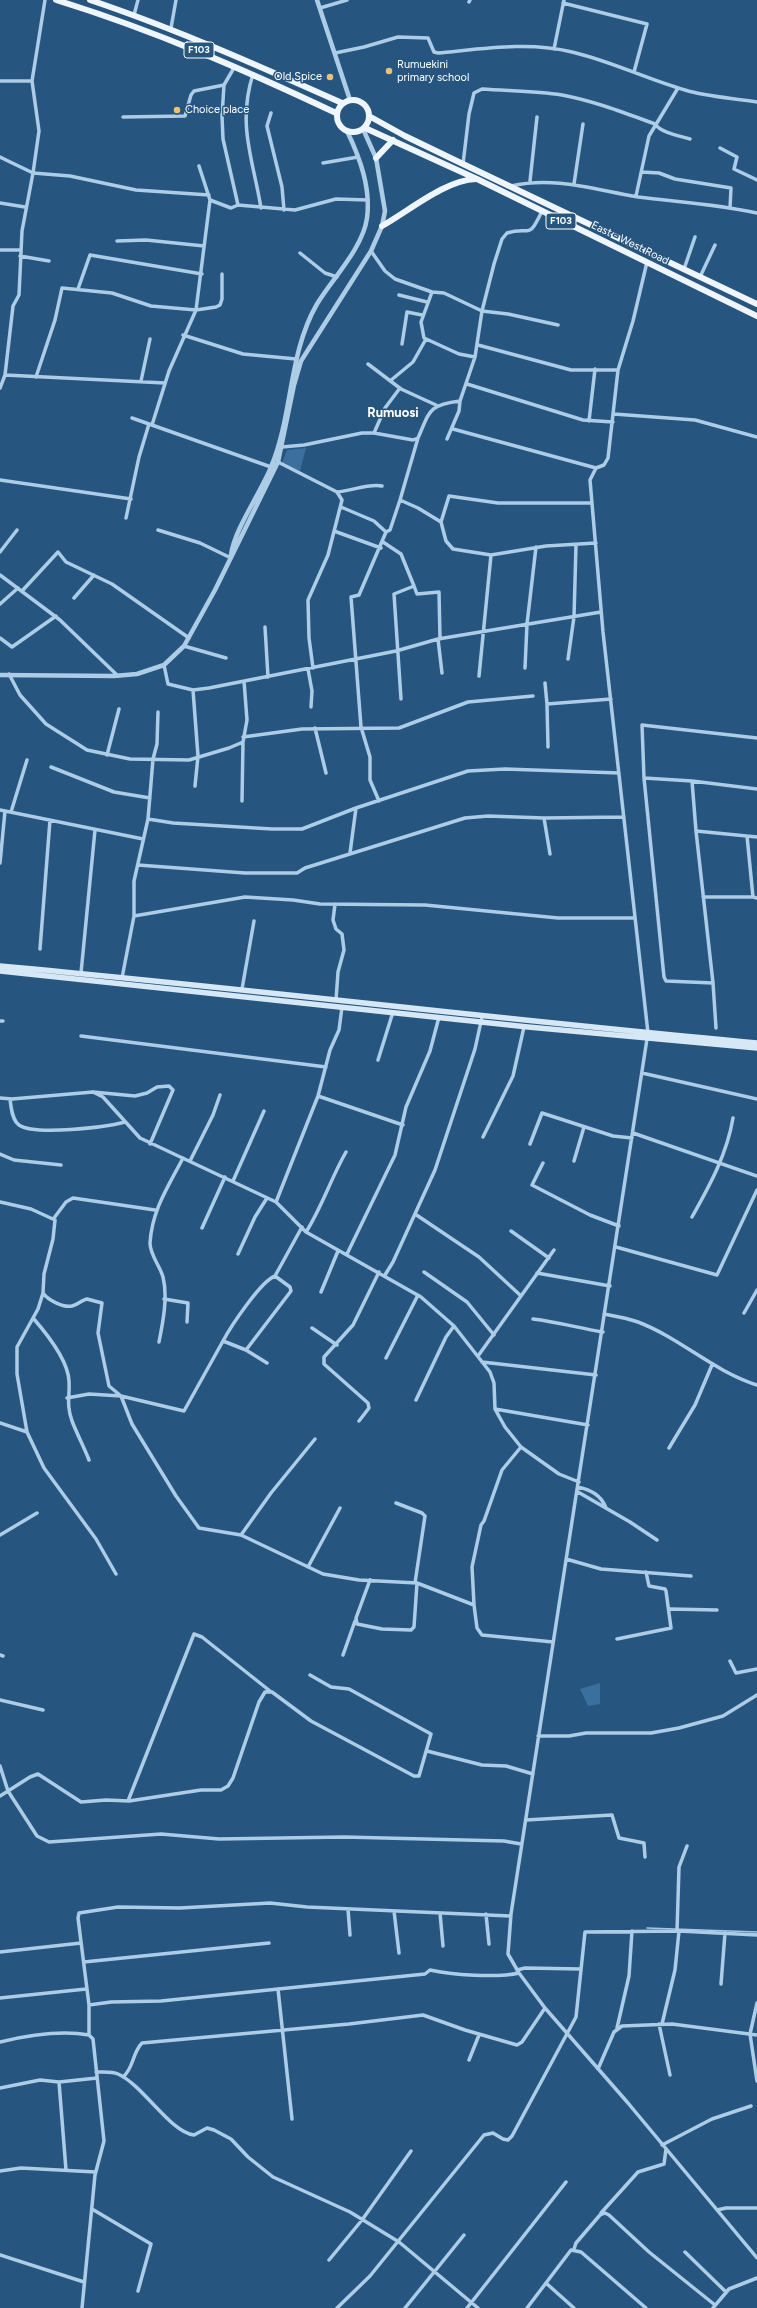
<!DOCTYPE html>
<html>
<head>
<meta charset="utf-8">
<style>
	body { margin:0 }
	canvas { display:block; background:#26557f }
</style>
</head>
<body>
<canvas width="757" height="2308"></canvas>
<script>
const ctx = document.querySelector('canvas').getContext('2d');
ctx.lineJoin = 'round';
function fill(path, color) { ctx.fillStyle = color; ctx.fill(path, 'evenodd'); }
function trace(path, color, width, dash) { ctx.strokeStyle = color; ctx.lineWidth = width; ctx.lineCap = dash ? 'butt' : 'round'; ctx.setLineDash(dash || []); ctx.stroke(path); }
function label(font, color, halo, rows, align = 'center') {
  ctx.font = font + ' Figtree,sans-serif'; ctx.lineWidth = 3; ctx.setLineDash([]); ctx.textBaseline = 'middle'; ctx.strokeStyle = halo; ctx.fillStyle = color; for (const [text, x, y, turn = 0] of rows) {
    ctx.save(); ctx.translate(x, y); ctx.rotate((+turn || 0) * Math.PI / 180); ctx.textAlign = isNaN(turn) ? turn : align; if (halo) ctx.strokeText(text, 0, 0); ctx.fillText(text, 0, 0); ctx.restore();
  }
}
fill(new Path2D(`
	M306,448L300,471L282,463L287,450Z
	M600,1683V1704L588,1706L580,1689Z`), '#3b6f9d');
trace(new Path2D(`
	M647,1928L757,1932`), '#a2c7e6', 1.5);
trace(new Path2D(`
	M469,2L470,0
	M563,3L647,24L634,72
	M320,8L347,0
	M134,15L138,0
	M171,28L176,0
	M554,49L564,0
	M335,53L364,47L398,37L428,38L434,52L438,53C481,49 529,41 572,52C611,61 646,79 685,90C708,97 733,98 757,102
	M235,66L224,85L222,116L223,139L238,205L295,210L336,199L368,200
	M253,74C237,125 253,159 261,208
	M0,81H32
	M271,113L267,126L282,187L284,210
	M123,117L185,116L191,95L194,91L224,85
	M720,148L737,157L734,169L757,180
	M0,157L33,173L70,176L136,190L209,195
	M323,163L358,157
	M463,164L469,114L474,93L482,89C509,91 536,91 562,95C594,101 625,113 655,124C661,133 681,136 690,139
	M642,172L659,173L675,179L731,188L730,208
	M530,181L537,117
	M574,184L583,124
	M511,186C555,176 595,190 638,197C678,202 718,204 757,213
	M636,196L649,136L678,88
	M210,200L231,208L238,205
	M0,203L25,207
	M117,241L146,240L204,246
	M0,250H20
	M371,251L385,271L395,279L432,292L444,293L482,311L508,314L558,325
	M300,253L325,273L337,277
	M20,256L49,261
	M647,262L633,321L618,370L608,458L604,465L596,468L590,480L603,632L648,1033
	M684,269L695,237
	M700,277L715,245
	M78,289L90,255L202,274
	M432,292L421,322L424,338L459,354L475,357
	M399,295L427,302
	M183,335L243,354L296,359
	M402,344L407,312L422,315
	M478,345L571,370H618
	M368,364L401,389L436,405
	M5,375L165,383
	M36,377L55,320L62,288L112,293L151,306L196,310L216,307L220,305L222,299V274
	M141,381L150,339
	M390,381L413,362L426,339
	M467,384L583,420L613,422
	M0,388L5,375L13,306L19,295L22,231L33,173L39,131L32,81L45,0
	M614,414L695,420L757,437
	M132,418L271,467
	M589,421L595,369
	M152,425L169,371L196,310L210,200L199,166
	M453,429L596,468
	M374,433L385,408L400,388
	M418,438L400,500L418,508L441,522L446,541L453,549L491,555
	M447,439L459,411L460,401L475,357L482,311L494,264L502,239L507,233C531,226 528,241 542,211
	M282,447L304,445L362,433H374L413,440L418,438C430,411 428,405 460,401
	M278,462L337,492L342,500L328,555L308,600L309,638L313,668
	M0,480L131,499
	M337,492C352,491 369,483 382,486
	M341,507L374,521L386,532L359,595L351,597L361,727L370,757V780L379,801
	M126,518L139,457L149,424
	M441,522L449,496L498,503H591
	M158,530L200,543L231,558
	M334,531L381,548
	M386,532L390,530L400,500
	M383,542L401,554L414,586L394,594L401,699
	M0,552L17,530
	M0,575L60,620L118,676
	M414,586L417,594L439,592L440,639
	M22,591L58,552L66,562L112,584L189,638
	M74,598L94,575
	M0,604L18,588
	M265,627L268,677
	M0,638L12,647L56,616
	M438,639L442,673
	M184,646L226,658
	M568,659L574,617L576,545
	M164,665L168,684L193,690L209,688L396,651L438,639L601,612
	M525,668L527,624L536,547
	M308,669L312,691L311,707
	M9,674L20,695L46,724L87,750L130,759L189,760L229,748L243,742L247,720L244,681
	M479,676L491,555L546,546L596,543
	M545,683L547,704
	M193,690L198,756L195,786
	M315,728L326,773
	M243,737L302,729L399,728L468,702L533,696
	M757,738L642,725L644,778L664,977L666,981L713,983L696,831L692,781L757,789
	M548,747L547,704L611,699
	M107,755L119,709
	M51,767L114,792L150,798
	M644,778L692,781
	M242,801L243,742
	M0,810L143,839
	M11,812L27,760
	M544,818L550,854
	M148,819L173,823L272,829H302L356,808L468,771L505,769L619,773
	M696,831L757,837
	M747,836L753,897L757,898
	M350,853L356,808
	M0,863L5,811
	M138,865L245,873H297L305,868L465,818L488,816L544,818L624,817
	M703,897H753
	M335,904L333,920L336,929L342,934L344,950L338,972L336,1000
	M134,916L245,897L293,900L320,904L425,905L558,918H634
	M40,949L50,820
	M81,973L95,830
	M122,978L134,916V881L148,819L153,759L157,744L158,712
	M713,983L716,1028
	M242,989L254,921
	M0,1021H3
	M81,1036L326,1067
	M647,1039L511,1914L508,1954L519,1973L545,2008L628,2103L757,2258
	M378,1060L393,1012
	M642,1073L757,1099
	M93,1092L103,1097L140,1138L276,1202L306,1232L421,1297L454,1326L490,1372L494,1383L495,1409L505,1427L521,1447L559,1474L579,1482
	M318,1096L403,1125
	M0,1098L12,1099L93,1092L135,1096L147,1093L157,1087L169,1086L173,1090L150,1144
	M10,1099C11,1107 12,1120 19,1125C35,1136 106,1127 125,1122
	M633,1133L757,1176
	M483,1137L513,1076L524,1027
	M530,1144L542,1113L613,1136L632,1138
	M0,1154L14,1160L61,1165
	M190,1161L213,1115L220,1095
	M574,1161L584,1127
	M543,1163L532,1185L590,1215L619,1226
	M233,1181L264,1111
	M0,1202L31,1209L55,1220L53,1239L44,1274L43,1293L38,1309L17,1347V1374L27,1432L44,1468L96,1539L116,1574
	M276,1202L318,1096L330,1050L339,1030L342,1007
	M415,1214L479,1257L520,1295
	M692,1217C710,1185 727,1154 733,1118
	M54,1218L66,1202L73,1198L155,1210
	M202,1228L225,1177
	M511,1231L549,1258
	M306,1232C322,1207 331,1178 346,1152
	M616,1247L717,1275L757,1190
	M238,1254L255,1217L267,1198
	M347,1254L395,1155L406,1107L430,1051L439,1017
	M424,1272L467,1302L494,1335
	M537,1273L610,1286
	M385,1275L393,1262L435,1170L475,1049L482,1017
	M321,1292L338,1251
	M43,1293C48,1300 63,1308 72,1306C77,1305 82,1300 87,1299L102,1303L98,1333L109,1386L121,1396L132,1424L176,1496L199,1528L241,1535L323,1574L359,1580L417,1583L474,1605L477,1628L482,1635L553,1642
	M164,1299L188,1303L187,1322
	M744,1313L757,1290
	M604,1314C615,1316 627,1318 638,1322C680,1338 713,1371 757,1385
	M33,1318C47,1334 68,1360 69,1381C70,1396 66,1404 72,1421C77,1434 84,1447 89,1460
	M533,1319C557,1322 579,1328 603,1332
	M312,1328L337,1345
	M223,1341C231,1326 261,1281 275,1276
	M159,1342C163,1322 168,1297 163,1277C160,1266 150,1255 150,1243C152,1210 168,1187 183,1158
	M246,1350L291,1291L290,1287L275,1276L302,1227
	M478,1356L554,1250
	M386,1358L418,1295
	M482,1362L596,1375
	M67,1398L89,1394L121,1396L184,1411L223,1341L246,1350L267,1363
	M416,1400L446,1337L454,1326
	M495,1409L588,1425
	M359,1421L369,1408L368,1403L324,1364V1357L353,1325L379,1272
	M0,1423L27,1432
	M669,1448L695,1405L712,1365
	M578,1487C591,1490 601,1495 606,1508
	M578,1492L630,1522L657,1540
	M396,1503L422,1513L425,1516L415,1583
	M0,1535L37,1513
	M241,1535L271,1493L315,1439
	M566,1559L601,1569L691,1576
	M308,1567L340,1508
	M370,1580L356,1618L357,1624L382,1629L411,1630L414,1627L417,1583
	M474,1605L472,1567L481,1525L484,1521L502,1470L521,1447
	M670,1609L717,1610
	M617,1639L671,1628L666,1591L665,1589L649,1586L646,1572
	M0,1655L3,1656
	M343,1655L355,1621
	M730,1661L736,1673L757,1669
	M0,1700L43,1710
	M538,1736H569L586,1733H651L679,1728L723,1716L757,1695
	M427,1751L482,1765L506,1766L533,1774
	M0,1766L8,1791L30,1777L38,1774L81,1802L106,1800L129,1801L201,1790H221L228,1786L233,1778L259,1702L265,1692H272L311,1721L414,1776H419L431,1734L349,1689L331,1687L310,1675
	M0,1796L8,1791L37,1836L49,1842L161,1834L219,1839L344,1837L504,1841L521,1844
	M128,1801L194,1634L202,1637L270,1691
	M526,1820L612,1815L619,1838L644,1843L645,1857
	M348,1909L350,1935
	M394,1911L399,1953
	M440,1913L443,1946
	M486,1914L489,1944
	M677,1931L679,1867L687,1846
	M0,1952L81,1943
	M84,1962L269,1943
	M517,1970L525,1968L581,1969
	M721,1984L725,1933
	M278,1989L292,2119
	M0,1998L86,1989
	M757,2003L750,2034L757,2081
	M89,2005L111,2002L161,2001L425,1974L430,1970C451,1975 498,1978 519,1973
	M659,2024L670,2075
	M662,2024L675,1970L679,1931
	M617,2028L629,1976L632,1931
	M89,2035V2005L78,1918L79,1913L118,1907L180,1908L270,1903L307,1907L510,1916
	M0,2042C29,2035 60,2030 89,2035L93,2039L104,2141L95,2175L82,2308
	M469,2060L479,2035
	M598,2069L614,2032L622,2026L672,2024L757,2035
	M96,2072C103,2072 112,2071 118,2074C143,2085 170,2132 194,2135L207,2128L214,2130L231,2139L248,2157L273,2177L350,2212L399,2242L478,2308
	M123,2077C134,2068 132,2053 142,2043L349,2024L423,2015L465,2030L517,2045L522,2042L545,2008
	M59,2082L66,2170
	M0,2088L40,2080L59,2082L97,2078
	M662,2145L712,2119L751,2106
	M0,2171L21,2168L96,2172
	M92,2209L151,2244L138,2291
	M717,2210L726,2208H757
	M601,2213L638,2172L664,2164L666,2149
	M574,2249L576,2243L600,2215L605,2213L609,2215L649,2252L715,2305
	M685,2252L726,2292
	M0,2255L84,2282
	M329,2260L362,2220L411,2151
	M546,2283L574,2308
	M337,2308L370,2276L484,2135L493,2133L503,2139L508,2140L512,2136L576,2017L585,1932L679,1931L757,1935
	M405,2308L464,2235
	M467,2308L566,2182
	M527,2308L571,2250L581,2252L646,2308
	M713,2308L729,2289L757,2278`), '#adcce6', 3.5);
trace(new Path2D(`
	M317,0L350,100
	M231,555C234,530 261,492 271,467C293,415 288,354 317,304C332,279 363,248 367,218C371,188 360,158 347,131
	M0,675L114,676L137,674L164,665L184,646L215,590L278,462L294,385L301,361L371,251L382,226L385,211L376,158L363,129`), '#adcce6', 4.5);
trace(new Path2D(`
	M0,966C253,989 504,1020 757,1043
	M0,971L528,1027L757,1048`), '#d6e7f5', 5.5);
trace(new Path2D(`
	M56,0C153,30 245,70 336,113
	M90,0C176,29 259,66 342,103
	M337 116a16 16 0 1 1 32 0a16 16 0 1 1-32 0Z
	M369,116L405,136L463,164L757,304
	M365,128L477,179L757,316
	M376,158L393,140
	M382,226C409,211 445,180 476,179`), '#eef5fd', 6);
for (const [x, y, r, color] of [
	[389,71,4,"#eec073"],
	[330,77,4,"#eec073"],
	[177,110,4,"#eec073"]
]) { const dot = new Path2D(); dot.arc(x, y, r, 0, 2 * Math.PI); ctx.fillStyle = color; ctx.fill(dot); trace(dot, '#26557f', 1.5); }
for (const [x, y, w] of [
	[199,50,30],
	[561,221,30]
]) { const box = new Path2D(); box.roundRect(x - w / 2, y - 8, w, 16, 3); ctx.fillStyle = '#26557f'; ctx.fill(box); trace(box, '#fff', 1); }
label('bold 10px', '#fff', null, [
	["F103",199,50],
	["F103",561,221]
]);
label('11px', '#fff', '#26557f', [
	["Rumuekini",397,65],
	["primary school",397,78],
	["Old Spice",322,77,"right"],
	["Choice place",185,110]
], 'left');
label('11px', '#fff', '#26557f', [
	["East - West Road",630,243,26]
]);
label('bold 13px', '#fff', '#26557f', [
	["Rumuosi",393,413]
]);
</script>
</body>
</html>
